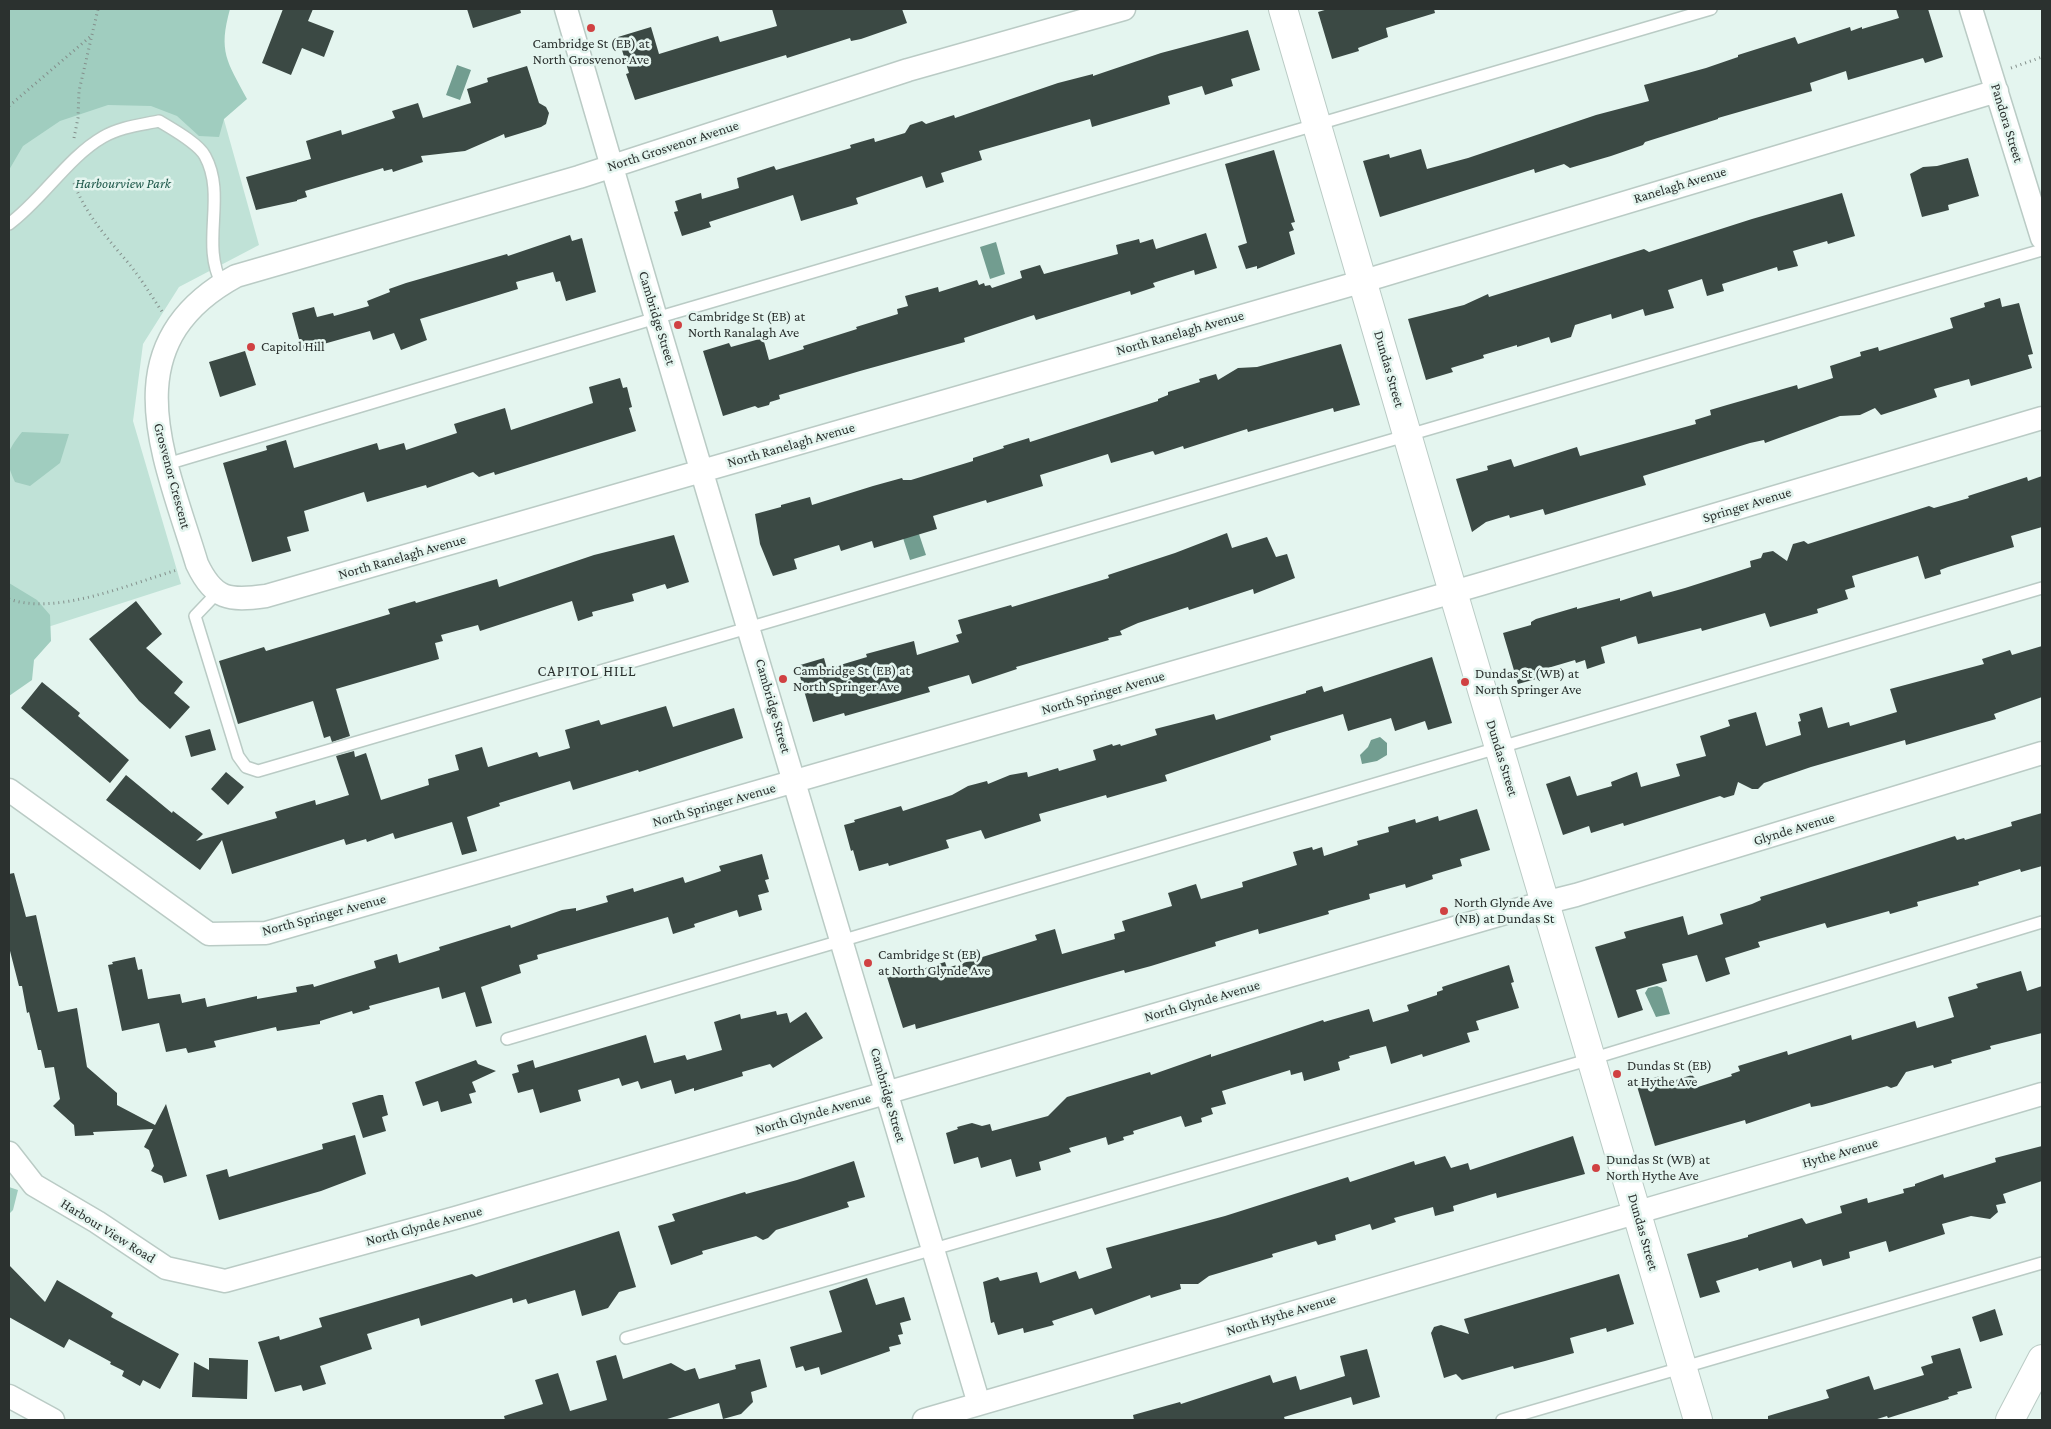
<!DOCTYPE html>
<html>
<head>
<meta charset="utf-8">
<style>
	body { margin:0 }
	#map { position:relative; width:2051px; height:1429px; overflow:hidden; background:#e4f5ef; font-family:"Crimson Pro",serif }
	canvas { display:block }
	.frame { position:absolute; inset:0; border:10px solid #2b312f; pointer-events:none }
</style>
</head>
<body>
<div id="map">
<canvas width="2051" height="1429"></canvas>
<div class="frame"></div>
</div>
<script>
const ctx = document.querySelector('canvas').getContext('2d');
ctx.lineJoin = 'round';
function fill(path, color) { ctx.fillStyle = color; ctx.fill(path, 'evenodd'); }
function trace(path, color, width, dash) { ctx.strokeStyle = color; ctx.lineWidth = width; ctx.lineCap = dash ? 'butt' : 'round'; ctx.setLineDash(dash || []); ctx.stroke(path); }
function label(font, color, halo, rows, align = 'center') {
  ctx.font = font + ' "Crimson Pro",serif'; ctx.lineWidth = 5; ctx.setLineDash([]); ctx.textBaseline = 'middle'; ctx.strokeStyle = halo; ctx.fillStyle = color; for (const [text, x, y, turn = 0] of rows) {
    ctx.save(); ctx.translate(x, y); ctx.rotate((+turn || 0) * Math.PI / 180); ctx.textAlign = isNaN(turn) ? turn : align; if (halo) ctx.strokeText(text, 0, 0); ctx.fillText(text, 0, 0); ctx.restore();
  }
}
fill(new Path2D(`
	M9,9H193L259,245L179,287L143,344L133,421L181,584L20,636L9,652Z`), '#c0e2d7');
fill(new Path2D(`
	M9,9H230C218,52 227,61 247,99L224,119L219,137L199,136L177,116L151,106L108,105L60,121L23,146L9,170Z
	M22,432L69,434L60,463L30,486L15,482C4,458 6,452 22,432Z
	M9,583L37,600L50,615L51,641L34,660L32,680L9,696Z
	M9,1187L18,1190L13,1210L9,1214Z`), '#a0cdbf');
fill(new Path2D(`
	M457,65L471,70L460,100L446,95Z
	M996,242L1005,274L990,279L980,247Z
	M917,528L926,555L910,560L903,538Z
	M1380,737L1387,743V755L1377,761L1362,764L1360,755L1368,747L1371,740Z
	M1657,986L1662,988L1670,1014L1656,1017L1645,993L1648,988Z`), '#729d90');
fill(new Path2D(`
	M283,9H313L308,21L334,31L324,57L302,48L291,75L262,63Z
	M467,9H520L521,13L473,28Z
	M772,9H902L907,23L861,39L851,41L850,38L787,58L786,55L635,100L626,74L629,73L618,37L651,27L659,54L718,36L720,42L777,26Z
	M1328,9H1434L1435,13L1386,28L1388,37L1358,48L1359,51L1332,59L1318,12Z
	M1896,9H1928L1943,57L1925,63L1923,58L1848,80L1846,71L1810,83L1812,91L1718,118V119L1645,142L1643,145L1611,156L1570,168L1564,164L1535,173L1534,169L1380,217L1363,161L1389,154L1390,158L1421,149L1427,169L1468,158L1596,115L1649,101L1644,85L1706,68L1738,57V55L1795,37L1798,44L1850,27L1851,31L1862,27V29L1899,18Z
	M1248,30L1260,70L1231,79L1233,86L1205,95L1202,86L1168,96L1170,104L1092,127L1090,119L979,151L982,160L941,173L944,182L926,188L922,176L856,198L858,204L801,221L793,195L709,222L711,227L682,236L674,212L678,211L675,201L701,193L702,199L739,188L737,178L774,166L776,170L851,148L850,145L874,138L875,142L905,133L910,125L922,121L926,124L954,115L955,118L1058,83L1093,74V76L1161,53Z
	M527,66L539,103L546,107L549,113L546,124L541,127L505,138L504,134L465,151L421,156L423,162L393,172L392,169L384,171L383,168L305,191L307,197L297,200V201L256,210L246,177L311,159L306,141L341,130L342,135L395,118L392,111L418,103L423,118L471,103L467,89L488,82L487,78Z
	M1274,150L1295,222L1291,223L1294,230L1289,232L1295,254L1257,269V266L1246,269L1238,246L1247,243L1225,164Z
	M1968,158L1979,196L1948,205L1949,210L1922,217L1910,174L1923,167L1937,166Z
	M1842,193L1855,236L1828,244L1827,241L1793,251L1798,266L1778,271L1777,267L1722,284L1724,291L1707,296L1702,279L1668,290L1674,308L1645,316L1643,309L1612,319L1611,314L1575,325L1571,337L1551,343L1549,337L1517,347V345L1483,355L1484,358L1451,368L1453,372L1426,380L1408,319L1464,305L1488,294L1489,297L1644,249L1649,252L1752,219Z
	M1206,233L1217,268L1195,275L1194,270L1153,283L1155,287L1131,295L1130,291L1036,320L1034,315L964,338L965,342L860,371L779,395L780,399L770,402L769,405L758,408L755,406L723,416L703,351L729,343L731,347L763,338L769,360L804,349L803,346L857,329L856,327L898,314L897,309L908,306L905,296L938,287L939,292L977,280L979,285L984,283L985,286L990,285L992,288L1022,278L1020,271L1040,265L1044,274L1118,254L1116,245L1139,239L1140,243L1153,239L1156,249Z
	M570,235L572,241L582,238L596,292L566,301L560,281L556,282L553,272L516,282L518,289L420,319L427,340L401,350L394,333L373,340L370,331L302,350L292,313L314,307L317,317L333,313L334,316L369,306L367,301L390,292L389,289L406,283L507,254L508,256Z
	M2000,298L2002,307L2019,303L2033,354L2028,355L2032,368L1971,386L1969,379L1934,389L1937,397L1881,415L1875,408L1860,415L1840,416L1765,443L1764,440L1750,443L1643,476L1646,485L1545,515L1543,509L1510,518L1509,515L1486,522L1472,532L1456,479L1488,470L1487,466L1511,459L1514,467L1577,447L1580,456L1696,424L1695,420L1711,415L1710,410L1727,405L1797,385L1798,389L1833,378L1830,366L1861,356L1860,352L1878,347L1879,351L1953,328L1950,318L1985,307L1984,303Z
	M1341,344L1360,405L1334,412L1333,408L1248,432L1247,429L1184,449L1183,446L1155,455L1153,451L1111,463L1108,454L1040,475L1043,486L987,503L986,500L933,516L937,529L874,548L872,541L841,551L839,545L794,559L797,569L773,576L760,544L755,514L781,507V505L810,497L812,505L873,486L902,478L903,480H911L973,461V458L1004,448L1003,446L1029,438L1030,442L1158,401V399L1168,395V392L1200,382L1199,379L1216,374L1218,380L1238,368L1257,367Z
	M245,351L256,385L220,397L209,362Z
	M620,378L623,388L627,387L632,407L629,408L636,431L495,475L494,472L479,477L473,472L427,488L426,485L367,502L364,492L304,511L309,531L287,537L291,551L252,562L223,463L267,450L266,446L286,440L294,468L377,443L379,450L404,443L406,450L457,433L454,424L505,408L511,430L593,403L589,387Z
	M2042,476V527L2011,536L2014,547L1948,567L1940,570L1941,574L1925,579L1918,556L1852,576L1855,587L1845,590L1848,599L1817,609L1818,613L1770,627L1765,613L1702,631L1701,628L1638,644L1636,636L1601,647L1605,663L1587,669L1585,660L1576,663L1575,660L1541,670L1543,677L1518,684L1503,633L1531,625V622L1536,619L1577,607V609L1620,598V601L1651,591L1653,597L1685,588L1751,567L1750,561L1761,558L1763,553L1773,551L1787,561L1793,544L1804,541L1808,544L1929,506L1934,508L1969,498L1968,496L2027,477L2028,481Z
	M1227,533L1232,548L1267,537L1276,557L1287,554L1295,578L1254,594L1253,589L1189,610L1188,607L1138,623L1120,631L1122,635L1108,638L1109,640L1016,667L1017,669L972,684L969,675L928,687L930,692L845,716L844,713L813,722L797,666L824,658L827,669L867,657L866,654L914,641L917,655L959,642L956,635L962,633L958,620L1011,605L1012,607L1109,578L1108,575L1175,553Z
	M674,535L689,582L667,589L665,584L632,594L634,601L592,612L593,616L578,621L572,601L480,631L478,625L441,635L443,641L435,643L439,659L336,689L350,736L332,742L330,736L324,738L313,701L238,724L219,661L264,647L266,651L390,614L388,609L415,601L416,603L497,579L499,587L594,555Z
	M136,601L162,634L146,648L183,682L174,693L190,707L170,729L139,701L89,639Z
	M2042,646V697L1994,714L1996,719L1906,745L1905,740L1811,767L1764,783L1758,789H1752L1738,782L1734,795L1724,798L1720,796L1624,826L1623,823L1591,833L1589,826L1563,835L1546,784L1570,776L1577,796L1612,786L1611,782L1637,772L1641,787L1680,776L1676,764L1706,756L1700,736L1730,726L1728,720L1756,712L1766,746L1801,735L1798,722L1801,721L1799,714L1822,707L1828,728L1849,722L1850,726L1897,712L1890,689L1984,664L1982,659L2010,650L2012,655Z
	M1432,657L1452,723L1428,730L1425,721L1395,731L1391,718L1348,731L1343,714L1270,736L1271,740L1165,775L1167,781L1107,798L1106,795L1039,814L1041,821L985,839L981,830L946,840L949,848L889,866L888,863L859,871L853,850L851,851L844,825L855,822L854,820L901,806L903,811L952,795L968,786L987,781L988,784L1010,775L1027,772L1028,777L1058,768L1059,771L1096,760L1093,750L1112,744L1113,746L1120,744L1121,746L1157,735L1155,729L1214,714L1216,720L1306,693V691L1322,686L1324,692Z
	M42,682L80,713L78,716L129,760L110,783L21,708Z
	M666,706L673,727L734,708L743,738L639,772L638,770L573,790L570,781L499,803L500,806L467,817L477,851L462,855L452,822L395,839L393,833L367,842L366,839L346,845L344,839L232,874L222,840L200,870L106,800L126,775L172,813L173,811L203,834L196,841L277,818L275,812L315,800L316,805L349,795L336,756L354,751L355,757L366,753L381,800L429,785L428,779L459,770L455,755L482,747L488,767L537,752L539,757L570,748L565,730L599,720L601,725Z
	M210,729L216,750L191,757L185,736Z
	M226,772L244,787L228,805L211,789Z
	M1477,809L1490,850L1460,859L1462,866L1432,875L1433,879L1406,888L1405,884L1369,894L1370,899L1328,911L1329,914L1259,934L1258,929L1215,942L1216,946L1151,966L1125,973L1124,970L1081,982L916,1029L915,1024L903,1028L887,977L905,972L906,974L945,962L947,968L1037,940L1035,935L1055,929L1062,954L1115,939L1114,934L1125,931L1122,921L1172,906L1168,893L1196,884L1201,899L1243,887L1242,882L1297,865L1293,852L1312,847L1313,850L1322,847L1324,856L1358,845L1357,841L1389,832L1388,827L1415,819L1416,823L1438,816L1439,821Z
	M2042,813V866L2021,872L2020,869L1978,882L1979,885L1917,902L1918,906L1890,914L1889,911L1827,928L1825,923L1758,942L1760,947L1725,958L1730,974L1706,982L1697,955L1662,964L1667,981L1636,990L1643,1010L1618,1018L1595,947L1626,938L1624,932L1683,916L1688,935L1723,924L1720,914L1752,904L1761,900L1760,897L1955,836L1957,840L1964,838L1965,840L2012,826L2011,822Z
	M762,854L769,879L765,880L769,892L758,895L762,910L739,917L737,910L694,924L695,927L673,934L668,917L537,955L538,959L519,965L521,973L481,987L492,1023L476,1027L465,992L442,999L439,987L369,1006L370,1009L353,1014L352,1011L320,1021V1024L277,1031L276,1027L214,1041L216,1047L188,1053L186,1048L166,1052L159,1023L122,1031L108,965L113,964L112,962L135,957L138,970L142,969L148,999L180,994L182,1003L205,998L207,1007L257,996V999L297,992L296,987L313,984L314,987L376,968L374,961L397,954L399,963L440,950L439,947L510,925L511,928L562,910L576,908V911L608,902L606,896L633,888L634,892L683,877L685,883L721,871L719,866Z
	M14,873L26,917L36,915L58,1012L77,1008L87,1067L117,1093V1105L155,1125L166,1104L187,1176L164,1183L162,1176L151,1171L154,1166L149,1150L144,1147L153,1129L93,1132L94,1135L75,1136L74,1125L53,1106L60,1099L54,1067L45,1068L41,1050H38L29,1012L27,1013L22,986H19L9,947V874Z
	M1509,965L1514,982L1511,983L1519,1008L1476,1021L1479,1030L1467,1033L1470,1042L1423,1057L1422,1054L1391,1064L1386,1046L1349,1056L1350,1058L1338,1062L1340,1070L1304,1081L1302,1072L1291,1075L1290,1070L1222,1091L1226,1104L1211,1108L1213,1114L1201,1118L1202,1122L1185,1127L1181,1116L1133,1131L1134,1134L1123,1137L1124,1140L1108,1145L1106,1137L1069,1148L1071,1152L1039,1162L1041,1170L1016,1177L1011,1159L981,1168L978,1157L954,1164L946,1133L958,1129L957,1127L972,1123L982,1126L990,1124L992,1131L1048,1116L1067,1097L1150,1072L1151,1075L1211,1054V1057L1323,1020L1324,1022L1369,1009L1373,1022L1409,1011L1407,1005L1437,995V992L1443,990L1442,987Z
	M2021,971L2027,991L2042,986V1033L1990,1046L1991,1049L1951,1060L1952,1063L1934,1068L1933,1065L1906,1072L1897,1086L1891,1088L1887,1086L1822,1105L1811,1107L1810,1103L1746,1124L1745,1120L1655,1146L1636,1083L1660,1076L1663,1084L1692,1075L1695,1078L1698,1087L1732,1076L1731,1074L1740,1071L1738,1066L1787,1051L1788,1055L1851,1035L1852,1040L1915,1021L1917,1028L1954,1017L1948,997L1978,988L1976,984Z
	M776,1011L777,1015L787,1013L790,1023L806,1012L823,1038L773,1068L770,1064L742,1072L743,1076L694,1091V1088L675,1094L671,1080L641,1089L638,1081L622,1086L619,1078L578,1090L581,1101L540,1113L533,1089L518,1093L512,1074L519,1072L517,1065L533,1060L535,1068L646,1035L654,1063L685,1055L687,1060L722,1050L714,1022L740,1014L741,1019Z
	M476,1060L478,1064L496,1071L472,1082L476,1092L469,1094L472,1103L441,1112L438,1101L423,1106L415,1082Z
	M379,1095H383L388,1115L382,1117L386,1131L363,1138L352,1103Z
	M355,1135L366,1174L321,1191L219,1220L206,1175L227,1169L229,1177L323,1149L322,1144Z
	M1573,1136L1585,1174L1497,1198L1496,1193L1453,1206L1454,1211L1435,1216L1433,1207L1394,1218L1396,1222L1372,1230L1370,1224L1335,1235L1336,1240L1318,1245L1316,1241L1272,1254L1273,1257L1209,1276L1198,1284H1180L1181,1289L1151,1298L1150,1295L1095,1315L1092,1308L1052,1321L1054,1325L1024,1333L1023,1328L998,1335L994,1322L991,1323L983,1282L998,1277L1000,1281L1037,1272L1040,1283L1076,1271L1079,1279L1112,1268L1106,1248L1225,1216L1348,1177L1350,1182L1414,1161L1415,1165L1445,1156L1451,1168L1468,1163L1470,1170Z
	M2042,1146V1181L2003,1194L2006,1203L1996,1205L1998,1212L1990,1219L1971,1216L1942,1224L1945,1234L1889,1252L1886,1241L1849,1252L1850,1258L1823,1266L1821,1259L1793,1268L1791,1261L1759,1271L1758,1268L1716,1281L1720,1292L1700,1298L1687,1254L1748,1237V1235L1802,1218L1806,1224L1842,1213L1840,1206L1867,1198L1868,1203L1904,1193L1903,1189L1915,1186V1184L1943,1174L1944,1178L1996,1162L1995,1158Z
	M854,1161L865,1197L847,1202L849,1207L776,1230L768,1238L763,1240L756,1236L702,1251L703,1254L671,1265L658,1226L675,1221L672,1214L745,1192L746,1194L797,1180Z
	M619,1231L636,1287L619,1292L608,1308L582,1316L575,1290L528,1304L526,1299L513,1303L512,1298L421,1326L419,1318L367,1334L372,1349L320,1366L326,1384L303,1391L301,1385L275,1392L258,1342L279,1336L280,1340L322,1327L319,1318L347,1310L472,1274L476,1277Z
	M9,1265L45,1302L57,1280L113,1313L111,1317L179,1354L160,1389L143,1380L140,1386L122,1376L124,1371L110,1364L111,1362L69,1339L64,1348L9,1317Z
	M1619,1274L1634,1324L1607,1332L1606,1328L1570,1338L1574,1353L1545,1361L1514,1369L1513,1366L1462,1380L1456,1374L1444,1378L1431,1333L1434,1327L1441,1325L1469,1334L1464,1319Z
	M867,1278L876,1305L904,1297L911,1320L900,1323L903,1334L898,1335L901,1344L889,1347L890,1351L821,1375L819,1367L805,1371L803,1366L796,1368L790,1347L842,1332L829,1291Z
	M1995,1309L2003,1335L1980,1342L1972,1317Z
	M1960,1348L1972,1388L1957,1392L1958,1394L1948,1397L1949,1399L1888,1418L1887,1416L1874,1420H1768V1416L1829,1398L1826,1390L1869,1376L1874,1390L1924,1375L1921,1367L1933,1363L1931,1356Z
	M1367,1349L1380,1397L1353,1405L1351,1397L1284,1417L1285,1420H1134L1133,1415L1180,1402L1181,1404L1270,1375L1273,1383L1296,1376L1300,1390L1345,1376L1340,1356Z
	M616,1355L623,1379L671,1363L685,1371L695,1368L699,1379L736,1369L735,1365L760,1359L767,1387L751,1392L753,1402L741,1414L723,1419L719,1403L664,1420H505L504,1416L543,1404L535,1380L558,1373L570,1411L607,1400L596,1361Z
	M209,1358L248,1360L247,1399L192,1397L194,1362L209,1370Z`), '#3b4944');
const service = new Path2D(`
	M9,224C42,200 68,157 103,137C120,127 140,125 159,121C172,129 198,143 205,156C227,196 200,244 222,284
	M167,464L656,318L1711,9
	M217,593L195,616L238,756L246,767L258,771L2042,250
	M507,1039L2042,588
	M626,1338L1591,1059L2042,922
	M1502,1420L2042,1263`);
const minor = new Path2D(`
	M566,9L656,318L979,1404
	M1124,9L908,70L579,177L236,276C109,345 165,458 197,564C214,600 229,601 266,596L1364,281L1997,91
	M1971,9L2042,238
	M9,790L209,934L266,933L1481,584L2042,418
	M9,1153L34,1185L97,1222L166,1268L225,1281L455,1218L1516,910L1576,895L2042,753
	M9,1396L53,1420
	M924,1420C1297,1310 1670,1204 2042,1094`);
const tertiary = new Path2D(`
	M1283,9L1453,592L1698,1420
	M2010,1420L2042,1359`);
trace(service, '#bacbc5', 14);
trace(minor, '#bacbc5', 25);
trace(tertiary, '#bacbc5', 30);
trace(new Path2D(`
	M2011,68L2042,57
	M9,106L91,36
	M74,138L78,118L79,91L98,9
	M74,183C85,214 109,240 130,265C142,280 152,297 163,313
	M9,599C56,616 130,584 177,570`), '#84908c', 3, [1, 4]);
trace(service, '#fff', 11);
trace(minor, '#fff', 22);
trace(tertiary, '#fff', 28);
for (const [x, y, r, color] of [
	[591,28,5,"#d04142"],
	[678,325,5,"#d04142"],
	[251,347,5,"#d04142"],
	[783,679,5,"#d04142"],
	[1465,682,5,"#d04142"],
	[1444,911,5,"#d04142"],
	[868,963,5,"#d04142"],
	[1617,1074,5,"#d04142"],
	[1596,1168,5,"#d04142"]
]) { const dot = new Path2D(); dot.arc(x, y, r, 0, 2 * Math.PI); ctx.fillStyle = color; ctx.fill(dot); trace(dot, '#e4f5ef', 2); }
label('14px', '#2b312f', '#e4f5ef', [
	["Cambridge St (EB) at",591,44,"center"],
	["North Grosvenor Ave",591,60,"center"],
	["Cambridge St (EB) at",688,317],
	["North Ranalagh Ave",688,333],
	["Capitol Hill",261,347],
	["Cambridge St (EB) at",793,671],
	["North Springer Ave",793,687],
	["Dundas St (WB) at",1475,674],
	["North Springer Ave",1475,690],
	["North Glynde Ave",1454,903],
	["(NB) at Dundas St",1454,919],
	["Cambridge St (EB)",878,955],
	["at North Glynde Ave",878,971],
	["Dundas St (EB)",1627,1066],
	["at Hythe Ave",1627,1082],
	["Dundas St (WB) at",1606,1160],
	["North Hythe Ave",1606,1176]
], 'left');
label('14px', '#2b312f', '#e4f5ef', [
	["Pandora Street",2007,123,73],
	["North Grosvenor Avenue",673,146,-18],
	["Ranelagh Avenue",1680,185,-17],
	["Cambridge Street",657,318,73],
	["North Ranelagh Avenue",1180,333,-16],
	["Dundas Street",1389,369,74],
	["North Ranelagh Avenue",791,445,-16],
	["Grosvenor Crescent",172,476,75],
	["Springer Avenue",1747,505,-17],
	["North Ranelagh Avenue",402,557,-16],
	["North Springer Avenue",1103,693,-16],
	["Cambridge Street",773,706,74],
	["Dundas Street",1502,758,73],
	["North Springer Avenue",714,805,-16],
	["Glynde Avenue",1794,829,-17],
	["North Springer Avenue",324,915,-15],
	["North Glynde Avenue",1202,1001,-16],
	["Cambridge Street",888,1095,74],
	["North Glynde Avenue",813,1114,-16],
	["Hythe Avenue",1840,1153,-16],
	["North Glynde Avenue",424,1226,-15],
	["Harbour View Road",108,1231,32],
	["Dundas Street",1643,1232,74],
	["North Hythe Avenue",1281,1315,-17]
]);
label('italic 14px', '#1d5749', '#e4f5ef', [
	["Harbourview Park",123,184]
]);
ctx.letterSpacing = '1px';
label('15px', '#2b312f', '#e4f5ef', [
	["CAPITOL HILL",587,671]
]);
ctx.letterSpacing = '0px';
</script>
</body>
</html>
